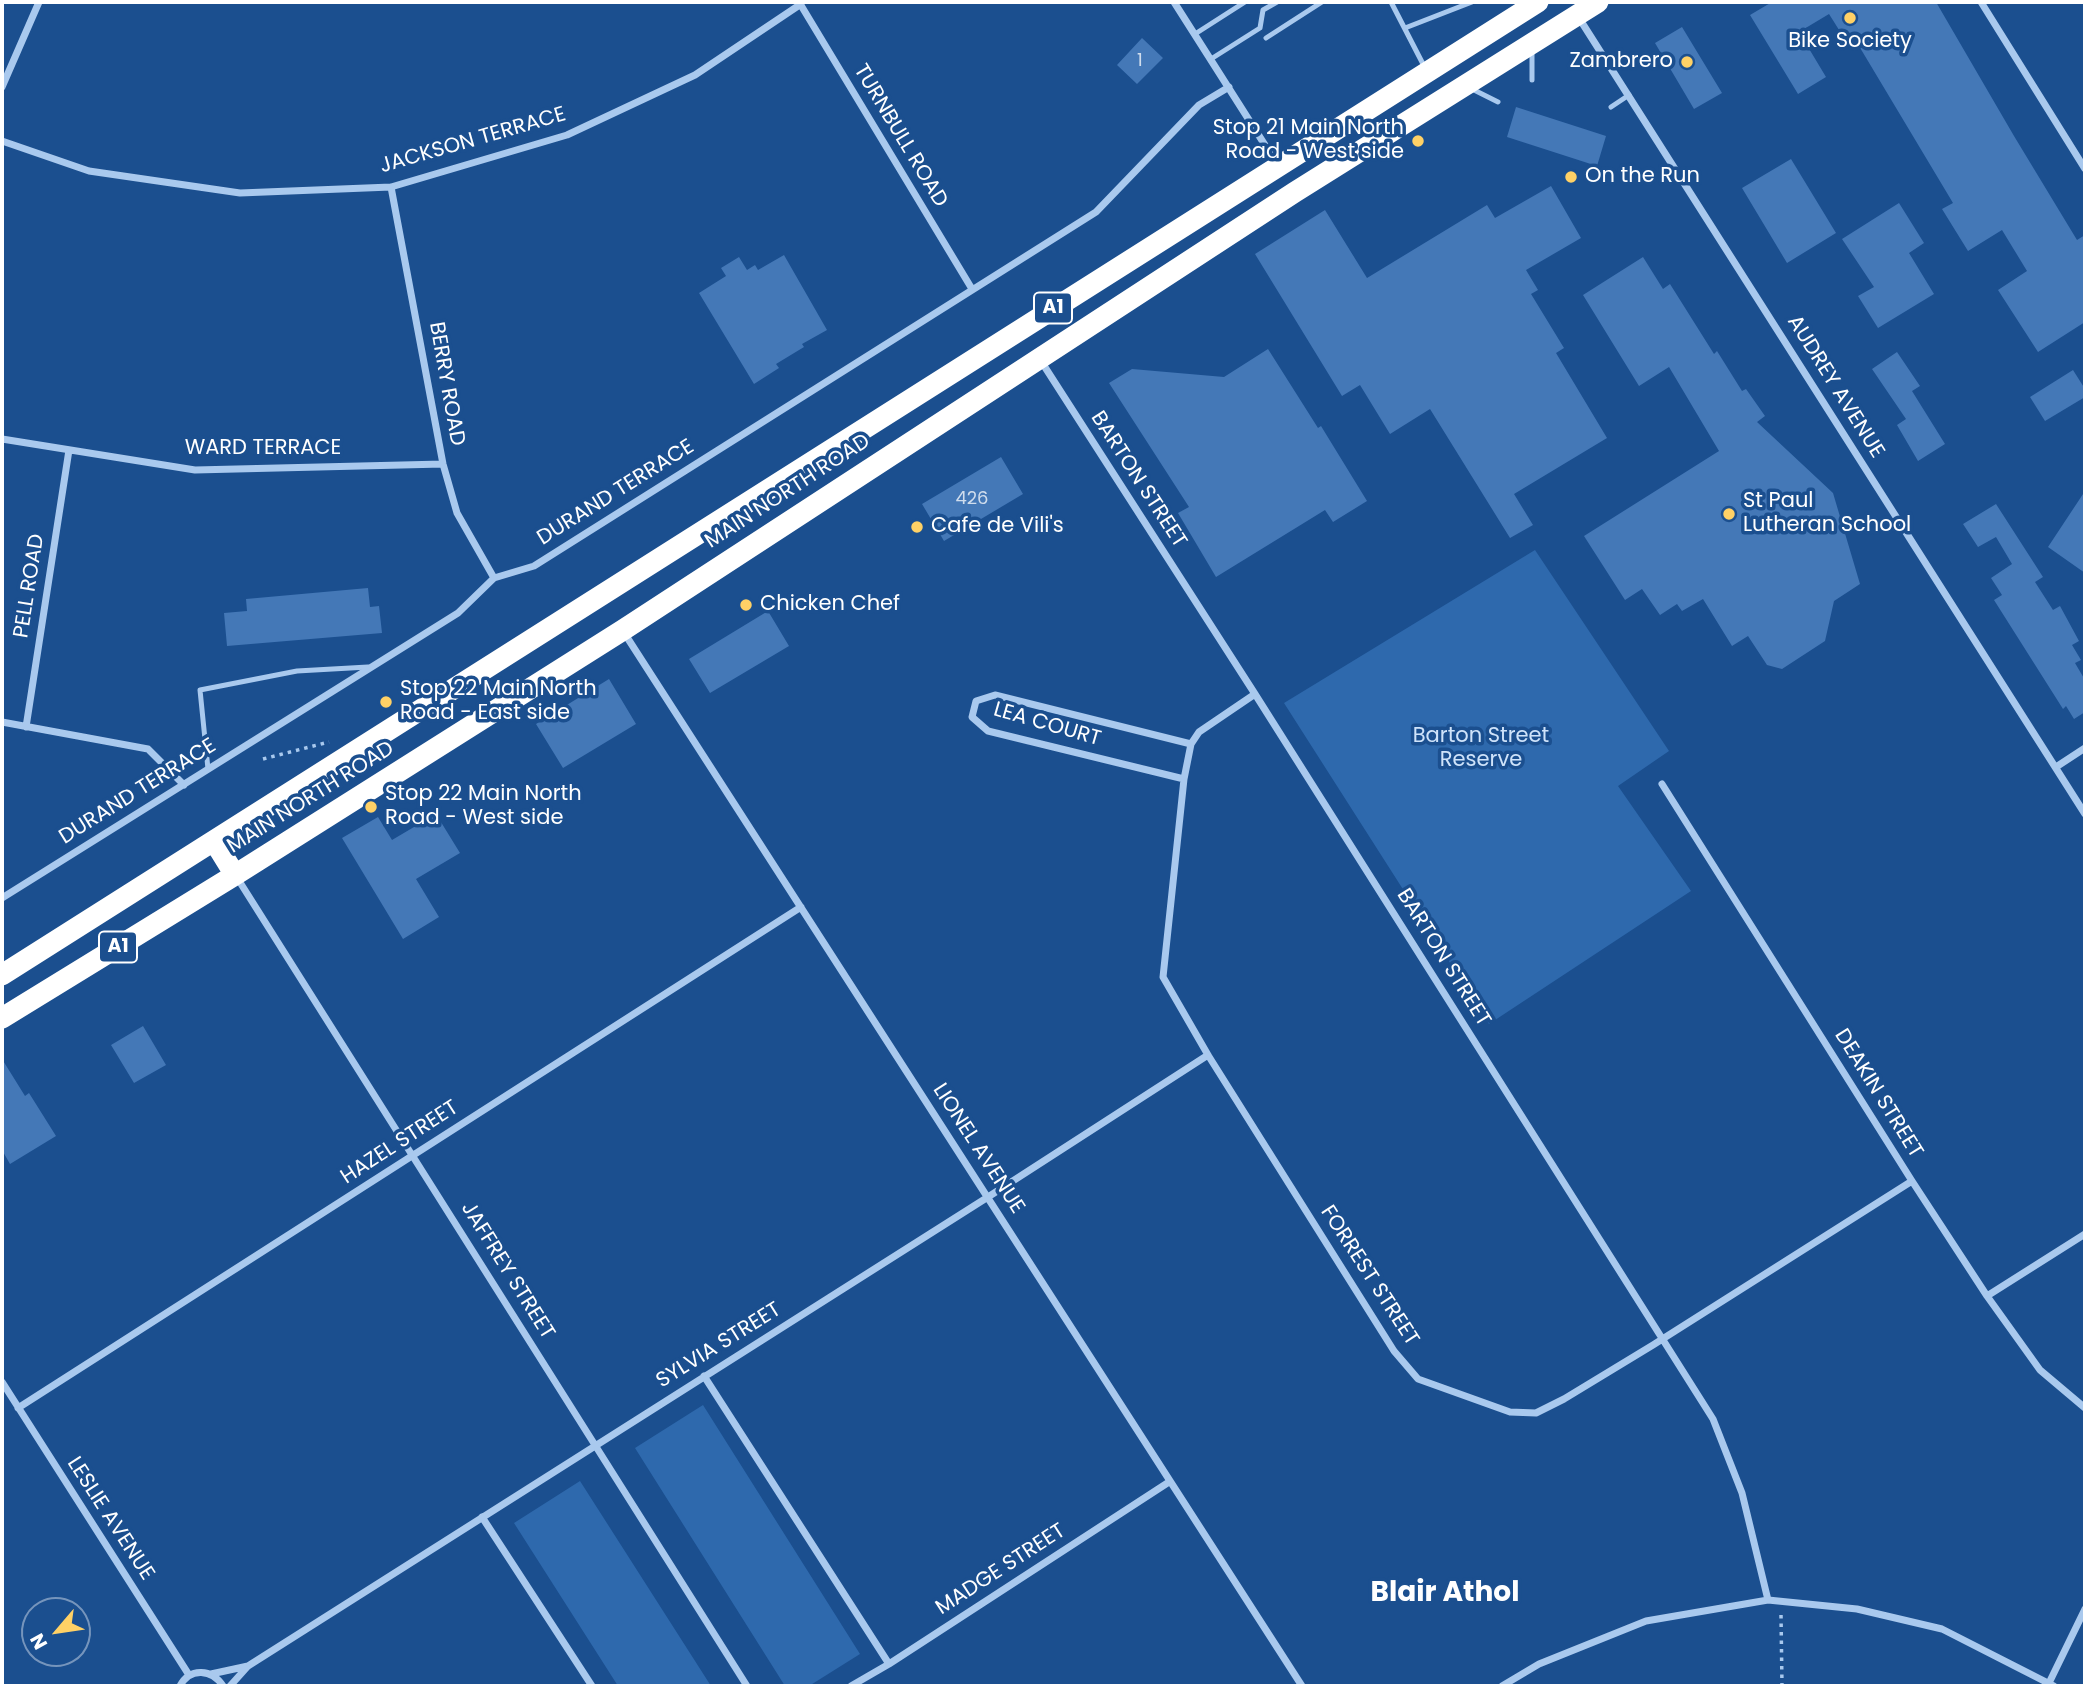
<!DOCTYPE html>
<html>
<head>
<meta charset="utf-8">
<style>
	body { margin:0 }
	#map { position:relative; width:2087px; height:1688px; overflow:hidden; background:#1b4f8f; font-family:Poppins,sans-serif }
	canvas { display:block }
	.frame { position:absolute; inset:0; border:4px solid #fff; pointer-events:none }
	.north { position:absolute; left:21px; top:1597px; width:70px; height:70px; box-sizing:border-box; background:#1b4f8f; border:2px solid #7695bc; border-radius:50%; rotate:241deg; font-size:19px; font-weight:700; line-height:28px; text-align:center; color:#fff }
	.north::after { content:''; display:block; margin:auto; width:24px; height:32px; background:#ffd166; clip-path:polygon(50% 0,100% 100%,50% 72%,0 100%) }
</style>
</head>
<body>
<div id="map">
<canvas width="2087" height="1688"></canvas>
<div class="frame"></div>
<div class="north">N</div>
</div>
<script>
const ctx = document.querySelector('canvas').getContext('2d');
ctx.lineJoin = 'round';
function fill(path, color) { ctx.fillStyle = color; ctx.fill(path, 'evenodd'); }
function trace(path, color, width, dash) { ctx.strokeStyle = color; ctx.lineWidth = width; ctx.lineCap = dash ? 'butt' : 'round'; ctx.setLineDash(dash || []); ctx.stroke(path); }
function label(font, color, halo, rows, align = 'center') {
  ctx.font = font + ' Poppins,sans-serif'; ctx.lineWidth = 7; ctx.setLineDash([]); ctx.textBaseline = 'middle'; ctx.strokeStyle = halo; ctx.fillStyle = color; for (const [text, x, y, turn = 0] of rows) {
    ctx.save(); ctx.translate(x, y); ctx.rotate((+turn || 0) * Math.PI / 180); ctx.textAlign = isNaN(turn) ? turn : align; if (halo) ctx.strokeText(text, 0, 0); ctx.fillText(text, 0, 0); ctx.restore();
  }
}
fill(new Path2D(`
	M1535,550L1669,751L1618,786L1691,891L1489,1024L1284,703Z
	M703,1405L860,1654L809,1686H785L635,1448Z
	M580,1481L711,1686H618L514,1523Z`), '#2e69ad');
fill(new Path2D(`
	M1772,2H1936L2014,136L2077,240L2085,235V322L2038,352L1998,290L2027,271L2002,230L1968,251L1942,209L1953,203L1853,36L1846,41L1829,14L1799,32L1826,77L1798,94L1750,15Z
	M1682,27L1722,93L1694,109L1655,43Z
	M1142,38L1163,58L1137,84L1117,65Z
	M1516,107L1606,136L1597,166L1507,137Z
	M1791,159L1836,233L1787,263L1742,188Z
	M1551,186L1581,238L1526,270L1538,290L1531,294L1564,348L1556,353L1607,438L1514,494L1533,525L1510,538L1430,409L1390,434L1360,385L1342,396L1255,254L1325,210L1367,278L1487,205L1495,218Z
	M1899,203L1924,243L1909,253L1934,294L1878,328L1858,296L1874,287L1842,239Z
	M784,255L827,330L802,344L804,347L776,364L779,368L754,384L699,293L726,276L721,268L739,257L747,270L755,265L758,270Z
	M1643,257L1663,289L1670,284L1714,354L1717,351L1742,391L1746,389L1765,416L1757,422L1833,493L1860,584L1834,601L1825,641L1782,669L1767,665L1748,636L1732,646L1703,599L1682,611L1677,604L1660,615L1642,589L1625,600L1584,536L1719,451L1669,367L1639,386L1583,295Z
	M1268,349L1318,428L1321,426L1367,501L1333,522L1325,510L1216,577L1178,513L1189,507L1109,383L1132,369L1224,377Z
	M1897,352L1920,386L1912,391L1945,444L1918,461L1897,425L1906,419L1872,369Z
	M2073,370L2085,389V397L2045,421L2030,397Z
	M1001,457L1023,494L944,541L922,504Z
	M2085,491V573L2048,547Z
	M1996,504L2043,577L2035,582L2053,610L2060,606L2079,641L2072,645L2081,660L2075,663L2085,680V712L2074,719L2066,706L2063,709L1994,600L2002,595L1991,578L2012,564L1996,537L1978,547L1963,524Z
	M368,588L370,607L379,606L382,633L227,646L224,613L247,611L246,599Z
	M768,611L789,646L710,693L689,659Z
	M609,679L636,724L563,768L536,724Z
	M436,814L460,853L416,879L439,917L403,939L342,838L378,817L392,840Z
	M143,1026L166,1065L134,1083L111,1045Z
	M2,1059L25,1096L29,1093L56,1136L10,1164L2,1150Z`), '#4478b7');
trace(new Path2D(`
	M263,759L329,742
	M1781,1615L1782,1686`), '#a9c9ee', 3.5, [3.5, 5]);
trace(new Path2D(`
	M1391,2L1424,66
	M1405,28L1472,2
	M1195,34L1245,2
	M1266,38L1322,2
	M1211,59L1260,28L1263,10L1277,2
	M1532,80V50
	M1470,88L1498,102
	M1611,107L1629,95
	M208,769L200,690L297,671L368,667`), '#a9c9ee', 5);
trace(new Path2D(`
	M799,2L972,289
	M1174,2L1277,164
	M1981,2L2085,169
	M1579,18L2085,814
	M2,87L39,2
	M2,141L89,171L240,193L391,187L567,135L695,75L801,4
	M391,187L443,464L457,513L494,578
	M1041,361L1255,694L1713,1419L1742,1493L1768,1600
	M2,439L195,470L443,464
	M623,631L1302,1686
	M1255,694L1199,732L1191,744L1184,779L1163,977L1208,1055L1394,1351L1418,1379L1510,1412L1536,1413L1564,1399L1653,1345L1912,1181
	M2,722L148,749L184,785
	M26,727L69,450
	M2056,767L2085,748
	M1184,779L988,731L972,717L976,701L995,695L1191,744
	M1662,784L1912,1181L1987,1296L2040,1370L2085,1408
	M236,876L747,1686
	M2,898L458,613L494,578L534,566L1096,212L1199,105L1229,87
	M1987,1296L2085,1234
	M704,1376L889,1664
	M2,1382L189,1675
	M18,1408L801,907
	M482,1517L592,1686
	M211,1674L248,1666
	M2049,1683L2085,1609
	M180,1686C190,1667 212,1669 223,1686
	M230,1686L248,1666L988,1197L1208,1055
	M851,1686L889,1664L1169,1482
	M1502,1686L1539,1664L1646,1621L1768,1600L1857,1609L1942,1629L2054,1686`), '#a9c9ee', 7);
trace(new Path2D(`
	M214,841L235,875
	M2,975L1538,2
	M2,1018L235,875L623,630L1295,192L1598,2`), '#fff', 21);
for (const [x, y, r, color] of [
	[1850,18,7,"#ffd166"],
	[1687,62,7,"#ffd166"],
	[1418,141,7,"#ffd166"],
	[1571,177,7,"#ffd166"],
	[1729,514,7,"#ffd166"],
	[917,527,7,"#ffd166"],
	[746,605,7,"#ffd166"],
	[386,702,7,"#ffd166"],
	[371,807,7,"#ffd166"]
]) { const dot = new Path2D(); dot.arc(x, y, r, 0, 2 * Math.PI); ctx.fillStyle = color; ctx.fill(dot); trace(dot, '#1b4f8f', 2.5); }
label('18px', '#d0dded', null, [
	["1",1140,61],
	["426",972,499]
]);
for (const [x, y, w] of [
	[1053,308,38],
	[118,947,38]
]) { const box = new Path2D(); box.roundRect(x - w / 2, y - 15.5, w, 31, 5); ctx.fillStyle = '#1b4f8f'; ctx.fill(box); trace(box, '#fff', 2); }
label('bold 19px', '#fff', null, [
	["A1",1053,308],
	["A1",118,947]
]);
label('21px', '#fff', '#1b4f8f', [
	["Bike Society",1850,42,"center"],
	["Zambrero",1673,62,"right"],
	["Stop 21 Main North",1404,129,"right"],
	["Road - West side",1404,153,"right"],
	["On the Run",1585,177],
	["St Paul",1743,502],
	["Lutheran School",1743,526],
	["Cafe de Vili's",931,527],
	["Chicken Chef",760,605],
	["Stop 22 Main North",400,690],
	["Road - East side",400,714],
	["Stop 22 Main North",385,795],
	["Road - West side",385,819]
], 'left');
label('21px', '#fff', '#1b4f8f', [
	["TURNBULL ROAD",900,136,59],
	["JACKSON TERRACE",473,141,-16],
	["BERRY ROAD",446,384,80],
	["AUDREY AVENUE",1835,387,58],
	["WARD TERRACE",263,449],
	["BARTON STREET",1138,480,57],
	["MAIN NORTH ROAD",788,492,-33],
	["DURAND TERRACE",616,493,-32],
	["PELL ROAD",30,586,-81],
	["LEA COURT",1047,725,16],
	["DURAND TERRACE",138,792,-32],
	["MAIN NORTH ROAD",311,798,-32],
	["BARTON STREET",1443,958,58],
	["DEAKIN STREET",1878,1094,58],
	["HAZEL STREET",400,1143,-33],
	["LIONEL AVENUE",978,1149,57],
	["JAFFREY STREET",507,1271,58],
	["FORREST STREET",1369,1276,57],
	["SYLVIA STREET",719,1346,-32],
	["LESLIE AVENUE",110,1519,57],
	["MADGE STREET",1001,1570,-33]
]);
label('21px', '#cfe3fa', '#1b4f8f', [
	["Barton Street",1481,737],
	["Reserve",1481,761]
]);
label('bold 28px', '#fff', '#1b4f8f', [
	["Blair Athol",1445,1594]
]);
</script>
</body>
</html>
